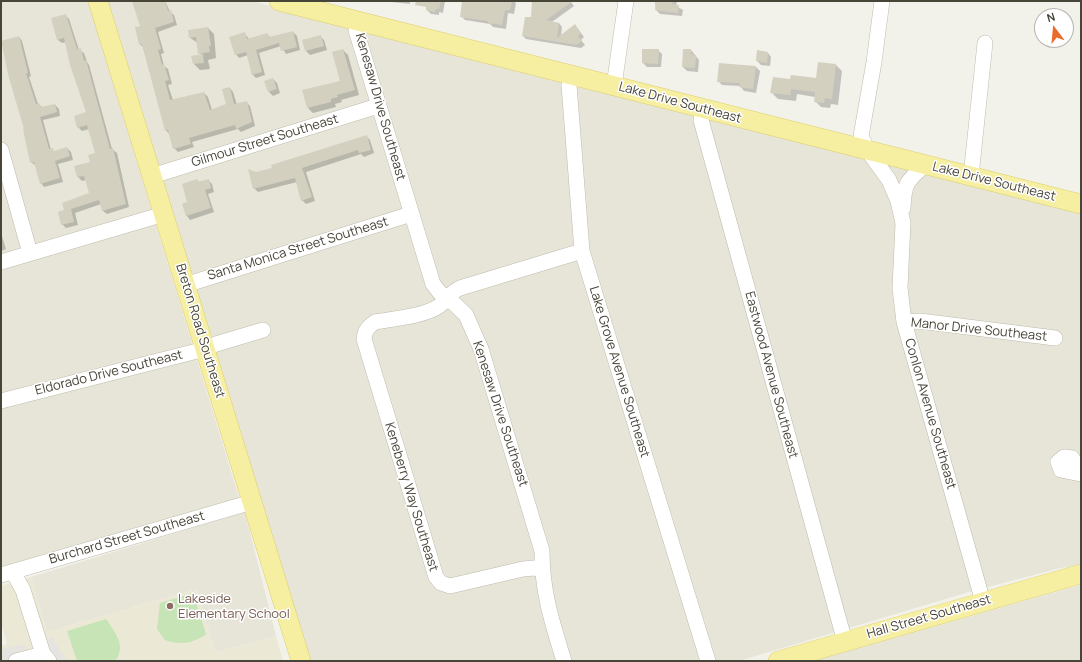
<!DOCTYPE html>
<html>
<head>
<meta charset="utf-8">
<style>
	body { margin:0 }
	#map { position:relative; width:1082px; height:662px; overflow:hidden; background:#f3f2ea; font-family:Manrope,sans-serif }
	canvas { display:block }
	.frame { position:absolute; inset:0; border:2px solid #474438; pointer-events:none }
	.north { position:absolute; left:1034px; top:8px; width:40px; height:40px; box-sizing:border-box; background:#fff; border:1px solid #b5b4af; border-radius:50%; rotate:344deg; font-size:11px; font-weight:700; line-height:16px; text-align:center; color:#474438 }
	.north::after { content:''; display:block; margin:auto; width:14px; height:18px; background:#e86c2c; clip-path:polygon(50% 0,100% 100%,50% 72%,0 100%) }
</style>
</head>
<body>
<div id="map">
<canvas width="1082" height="662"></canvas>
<div class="frame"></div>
<div class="north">N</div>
</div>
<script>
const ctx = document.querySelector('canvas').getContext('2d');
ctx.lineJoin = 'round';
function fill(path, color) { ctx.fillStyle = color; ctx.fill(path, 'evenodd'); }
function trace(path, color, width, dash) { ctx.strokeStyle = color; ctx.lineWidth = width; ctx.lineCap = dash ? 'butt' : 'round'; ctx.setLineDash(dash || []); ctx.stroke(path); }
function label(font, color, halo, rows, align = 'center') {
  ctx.font = font + ' Manrope,sans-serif'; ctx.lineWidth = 3; ctx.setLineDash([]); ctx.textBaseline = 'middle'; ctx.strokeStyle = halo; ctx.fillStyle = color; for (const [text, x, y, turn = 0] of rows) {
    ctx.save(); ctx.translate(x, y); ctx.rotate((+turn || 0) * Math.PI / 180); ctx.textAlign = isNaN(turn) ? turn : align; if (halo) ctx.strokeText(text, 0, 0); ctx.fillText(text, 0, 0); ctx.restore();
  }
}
fill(new Path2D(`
	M1,1H88L240,501L1,569Z
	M105,1H252L1081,213V565L1060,568L969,592L739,661H308Z
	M245,512L276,636L215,653L197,589L47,632L31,577Z
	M1081,585V661H814Z`), '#e7e5d8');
fill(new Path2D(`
	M31,577L47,632L197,589L215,653L276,636L283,661H1V646L7,644L1,622V586Z`), '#ebe9d5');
fill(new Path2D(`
	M193,593L206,634C193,644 180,645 165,640L157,629L160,603Z
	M106,619C115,632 127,646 115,661H77L67,631Z`), '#c7e4b6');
fill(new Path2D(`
	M52,637L67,661H58L45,642Z
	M24,644L29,661H1V650Z`), '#e5e4e1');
fill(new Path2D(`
	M133,1H165L170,12L174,15L177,25L158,32L164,53L161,54L164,66L168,69L172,84L168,85L173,100L204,93L208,97L212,110L228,105L230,88L233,92L237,105L246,102L250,106L255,126L241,132L238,129L192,142L194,147L178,152L174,148L169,134L166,130L143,47L140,44L141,26Z
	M382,1H445L443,13L439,12V15L431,14L427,10V4L410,1V4Z
	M463,1H488L503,4L504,1H513L516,3L514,14L508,13L506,29L493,27L490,24L465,20L461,16Z
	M533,1H570L574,6L552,22L559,23L562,27L561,36L578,29L584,37L581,40L585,45L581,48L526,39L523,36L532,19Z
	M655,1H677L676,6L683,10L682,16L660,14L656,10Z
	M65,15L69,19L79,50L84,53L87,62L89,65L112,149L117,153L129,207L107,214L103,211L101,204L75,213L78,225L66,228L62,224L65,211L90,194L86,180L82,181L78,177L75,167L91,162L96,154L89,129L82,131L78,127L87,113L66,42L62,43L58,40Z
	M208,28L214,34L216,58L208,60L210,69L200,70L194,64L201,55L198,43L190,38Z
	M293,32L297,36L300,50L286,54L281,46L259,53L265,75L256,78L252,74L248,55L239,58L236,54L245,34L249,39L267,34L271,38Z
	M320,36L324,40L327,50L310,55L306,51Z
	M19,37L22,41L31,76L29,77L38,104L43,108L55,105L59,109L60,116L43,120L51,150L55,152L67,148L71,152L73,160L58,164L63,182L44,187L41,183L36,166L31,162Z
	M343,50L348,55L359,95L341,100L342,102L335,104L336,107L313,113L308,108L341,82Z
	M658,50L662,54L661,67H647L643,63Z
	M691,50L699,60L698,72L687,71L683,67Z
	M768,53L771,57L770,66L761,65L757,61Z
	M819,63L836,65L842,71L838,105L831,104L830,108L821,107L815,101V97L797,94L796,101L778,99L772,93L791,80L817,79Z
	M756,67L760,71L756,93L744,91L740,86L722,85L718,81Z
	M273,79L277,83L280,93L273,96L269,92Z
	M366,136L370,140L374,153L364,157L361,154L306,172L315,201L306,204L302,200L297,182L258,192L254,188L256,173L273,169Z
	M197,180L199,182L208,180L212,184L214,192L208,194L214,212L190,220L187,216L183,204L188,202Z
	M1,233L6,249L1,251Z`), '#0003');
fill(new Path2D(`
	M132,1H165L168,11L171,10L174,22L155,28L161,49L158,50L162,65L164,64L169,80L165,81L170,100L204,92L210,110L226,104L222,89L230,87L234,104L247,101L252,122L236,129L235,125L189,138L191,144L173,149L168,130L165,131L142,44L139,45L135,27L140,26Z
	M416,1H441L439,9H436L435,12L426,10V7L415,5Z
	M462,1L502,2L512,1L510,10H505L502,25L488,23V21L460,17Z
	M532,1H573L546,20L559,23L557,38L575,24L581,33L578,36L582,41L577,45L522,36L525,17H531Z
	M656,1H673L672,4L679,5L678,13L655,10Z
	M66,14L77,49L81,48L84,61L86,60L110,149L113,148L126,204L102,211L99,200L71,209L74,222L61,225L58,212L64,210L62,203L89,193L84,176L77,177L74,166L90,162L88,155L95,153L87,125L77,128L74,116L86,112L70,65L64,38L57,40L51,18Z
	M208,27L211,46H209L210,52L198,54L196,37L189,38L188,30Z
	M293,31L297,47L281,51L279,43L256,50L262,72L252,75L246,52L235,55L229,37L245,32L247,39L267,33L269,37Z
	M321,35L324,46L305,51L302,40Z
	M19,36L28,73H26L36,104L39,103L40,107L55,104L57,112L40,117L49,149L53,148L54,151L67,147L70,156L55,161L60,178L40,184L34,162L30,163L23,129H24L9,78L1,41Z
	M343,49L355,90L337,95L338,97L331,99V102L307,108L302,90L340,81L332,52Z
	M642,49H659L658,64L642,63Z
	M683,49H691V54L696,55L695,68L682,67Z
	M757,50L768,52L767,63L756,61Z
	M203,54L204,63L193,64L191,56Z
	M818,62L836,64L832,99L825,98L824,103L814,102L815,92L791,89L790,95L770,93L773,77L790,79L791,75L816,78Z
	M719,63L756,66L753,89L739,87L740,83L717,82Z
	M273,78L277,89L268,92L264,81Z
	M367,135L371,150L359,153L358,150L302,168L312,197L301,201L295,178L253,189L248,169L256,172L272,168L271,165Z
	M197,179L198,182L209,179L211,188L205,190L211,208L186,216L182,204L187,202L182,184Z`), '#d4d0c0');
const minor = new Path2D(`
	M882,1L874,62L861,136L868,151L889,180L898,201L903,223L900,288L904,322L983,602
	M358,22L356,30L433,284L440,293L447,297L466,315L481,349L542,551C542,592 552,622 564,661
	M572,76L569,85L582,251L708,661
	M614,86L626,1
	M704,109L701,120L845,642
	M1,150L30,253
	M152,176L378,106
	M971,176L985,43
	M903,208C904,183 907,181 925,165
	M1,262L164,214
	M185,285L411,214
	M904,322L920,321L1055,338
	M1,401L205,349L216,344L263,330
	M1081,472L1072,458L1064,457L1058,462L1061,470L1081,474
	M542,570L534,568L523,569L450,586L441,583L436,577L364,339C365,330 368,327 375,322C393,319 425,316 439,306C448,300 449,293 460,288L582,251
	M13,572L23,590L43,654L49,661
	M1,575L252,502
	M16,661L43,654`);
const major = new Path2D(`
	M98,1L301,661
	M279,1L1081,204
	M778,661L1081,574`);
trace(minor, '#bebcad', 16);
trace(major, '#dacf71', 20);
trace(minor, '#fff', 15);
trace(major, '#f6eea0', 19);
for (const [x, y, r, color] of [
	[170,606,4,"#8d6e63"]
]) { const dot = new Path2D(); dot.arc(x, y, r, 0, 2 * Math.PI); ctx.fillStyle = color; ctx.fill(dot); trace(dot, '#fff', 1.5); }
label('13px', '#474438', '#fff', [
	["Lake Drive Southeast",680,103,15],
	["Kenesaw Drive Southeast",380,107,74],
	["Gilmour Street Southeast",265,141,-17],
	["Lake Drive Southeast",994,182,14],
	["Santa Monica Street Southeast",298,249,-17],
	["Manor Drive Southeast",979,330,6],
	["Breton Road Southeast",200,331,73],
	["Lake Grove Avenue Southeast",619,372,73],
	["Eldorado Drive Southeast",109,373,-14],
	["Eastwood Avenue Southeast",771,375,75],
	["Kenesaw Drive Southeast",500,414,72],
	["Conlon Avenue Southeast",930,414,74],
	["Keneberry Way Southeast",411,497,73],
	["Burchard Street Southeast",127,538,-16],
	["Hall Street Southeast",929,617,-16]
]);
label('13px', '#785e54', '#fff', [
	["Lakeside",178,599],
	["Elementary School",178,614]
], 'left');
</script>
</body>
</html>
